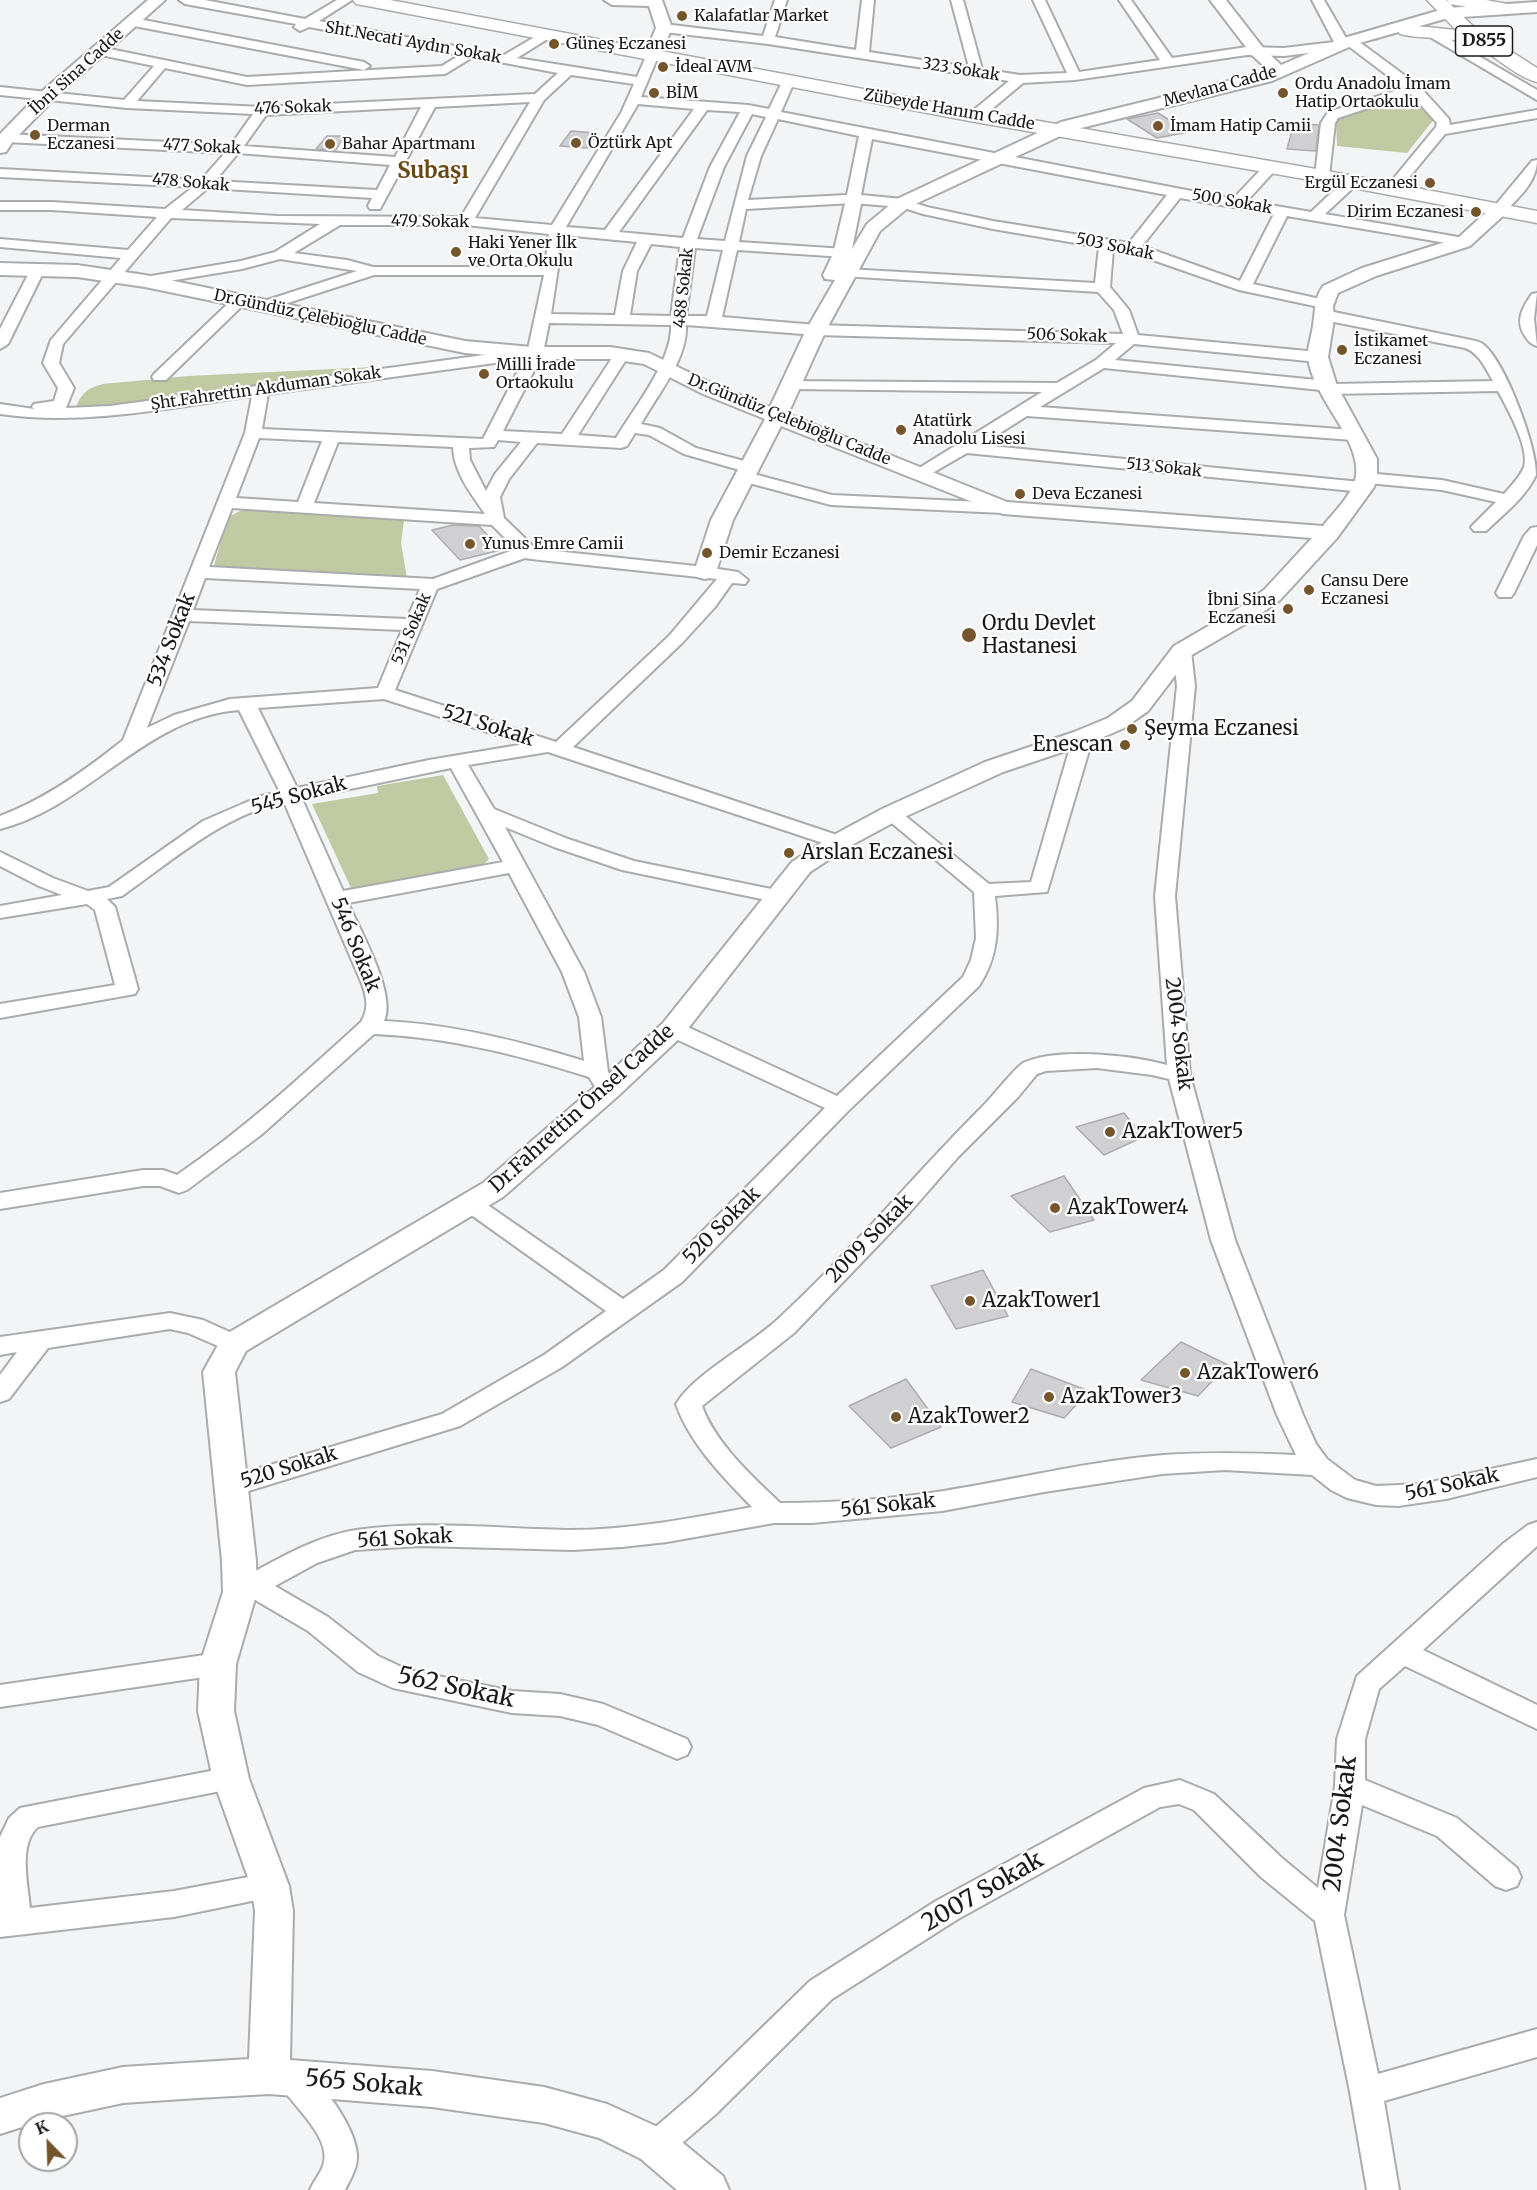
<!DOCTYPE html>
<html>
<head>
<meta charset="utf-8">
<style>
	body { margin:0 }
	#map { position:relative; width:1537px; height:2190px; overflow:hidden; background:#f3f4f5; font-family:Merriweather,serif }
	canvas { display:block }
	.north { position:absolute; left:18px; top:2112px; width:60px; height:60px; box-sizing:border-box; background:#fff; border:2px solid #a3a3a3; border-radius:50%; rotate:337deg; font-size:16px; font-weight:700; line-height:24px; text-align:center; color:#19191a }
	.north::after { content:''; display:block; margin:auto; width:21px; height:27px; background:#75552b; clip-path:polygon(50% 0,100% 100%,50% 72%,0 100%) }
</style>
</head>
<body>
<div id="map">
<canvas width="1537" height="2190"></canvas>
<div class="north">K</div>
</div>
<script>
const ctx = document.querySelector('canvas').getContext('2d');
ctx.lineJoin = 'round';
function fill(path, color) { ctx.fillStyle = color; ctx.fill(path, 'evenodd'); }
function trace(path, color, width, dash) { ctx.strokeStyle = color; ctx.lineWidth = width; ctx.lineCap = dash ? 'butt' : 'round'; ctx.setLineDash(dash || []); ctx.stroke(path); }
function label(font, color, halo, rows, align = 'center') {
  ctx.font = font + ' Merriweather,serif'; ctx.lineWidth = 4.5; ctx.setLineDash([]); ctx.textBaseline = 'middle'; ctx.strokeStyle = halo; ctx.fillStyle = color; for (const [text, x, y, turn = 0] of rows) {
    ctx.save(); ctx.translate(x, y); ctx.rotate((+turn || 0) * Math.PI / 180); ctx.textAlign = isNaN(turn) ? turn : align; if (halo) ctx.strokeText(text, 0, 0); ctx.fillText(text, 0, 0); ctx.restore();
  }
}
fill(new Path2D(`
	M1395,98L1416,100L1435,118L1407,153L1337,146L1336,121L1339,114Z
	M374,367L353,374C262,385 168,404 76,407C82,392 88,388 103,384L188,376Z
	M242,510L404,520L401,543L407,578L233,569L214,565L228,517Z
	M443,775L489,859L480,868L352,890L312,804L378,793L377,786Z`), '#c0c9a2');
const building = new Path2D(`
	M1158,113L1189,132L1157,138L1127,119Z
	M1294,123L1319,125L1316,151L1287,149Z
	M571,131L598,133L587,148L560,146Z
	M327,136H344L336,150L316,149Z
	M453,525L479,526L501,550L460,560L432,530Z
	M1124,1113L1143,1137L1104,1155L1076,1127Z
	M1064,1176L1094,1220L1050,1232L1011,1196Z
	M983,1270L1008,1316L956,1329L931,1286Z
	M1181,1342L1228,1365L1198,1396L1141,1380Z
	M1031,1369L1089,1391L1064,1418L1012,1402Z
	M906,1379L941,1427L891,1448L849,1406Z`);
fill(building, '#d0cfd1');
trace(building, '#adadae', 1.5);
const minor = new Path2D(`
	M179,0H205L305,19L337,0H352L319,21L504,55L545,31L549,32L551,35L549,38L517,58L637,77L647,54L653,50L659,54L641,97L748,105L769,109L783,80L789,76L795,80L781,112L1233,199L1266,164L1271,163L1278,167L1247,201L1311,212L1346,179H1356L1358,182L1356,185L1325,214L1464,238L1471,242L1464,246L1287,216L1253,284L1329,301L1331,304L1324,308L1239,290L1130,252L1113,249L1110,287L1129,310L1138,335L1318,352L1326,357L1318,362L1134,344L1115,360L1327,381L1334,384L1493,381C1486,369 1479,353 1465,348L1324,320L1316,315L1324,310L1471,340C1476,341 1481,342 1484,345C1506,364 1537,447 1536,475C1526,497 1503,515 1486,531H1474L1471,527L1496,502L1442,490L1368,483L1371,487L1363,492L967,453L922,479L916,478L914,474L916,470L1042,392L791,389L785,387L783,384L785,381L1057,383L1096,360L1116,343L816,335L686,325C688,359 657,395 641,424L660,428L696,448L755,464L757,468L750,473L832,495L1003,503L1009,504L1011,508L1009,512L1003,513L831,505L738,480L736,476L743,471L684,454L649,435L635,433L627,446L621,448L537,443L509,479L500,497L504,518L536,549L705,567L738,572L748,580L745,584L732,583L715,607L682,643L573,747L846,838L849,842L846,846H832L548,752L468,765L494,809L568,839L634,861L776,890L783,892L786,896L783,900L776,902L622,870L554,847L505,827L584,972L601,1017L608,1072L619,1090L616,1095L608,1097L600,1095L589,1077C519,1055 448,1037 374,1034L261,1135L187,1190L179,1193L160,1186H143L0,1209V1193L143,1170H163L177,1175C243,1130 302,1076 361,1022C369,1009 367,998 362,984L284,802C223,815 172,861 122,896L107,899L115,907L138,989L135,994L0,1018V1004L115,985L95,910L87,904L0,918V906L62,895L39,886L0,866V852L53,878L88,891L109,887L203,821L261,796L280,792L239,710C145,717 88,807 0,829V816C45,799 86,770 123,740L245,433L252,396C169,408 83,426 0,414V404L34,409L32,407L34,404L54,401L58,388L43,363L51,340L121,258L0,247V239L128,250L157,217L52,210H0V202H52L165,209L193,187L0,177V169L201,180L225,153L6,142L1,141L0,137L6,134L231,145L253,114L127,108L0,95V87L124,100L154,66L96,54L94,51L96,48L100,47L247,77L442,66L460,55L309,27L300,31L294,27L296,24L185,4ZM473,57L558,73L535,94L262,107L137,101L165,68L247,85L445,74ZM571,75L634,84L621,113L552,225L475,218L544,100ZM530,102L461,217L278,216L182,210L208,188L372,198L368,206L370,209H380L435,107ZM638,104L694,109L605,230L566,227ZM421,107L395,157L244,146L266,115ZM707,110L740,112L710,167L683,238L619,232ZM752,114L766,117L747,156L725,241L697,239L724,167ZM778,119L859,136L847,195L748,200L761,156ZM872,139L1167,195L1129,243L993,221L927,207L903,199L861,195ZM238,153L390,165L377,190L215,181ZM1180,198L1274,214L1240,281L1142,246ZM853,203L901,207L923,214L993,229L1099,247L1095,283L847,269L840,273L842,276L1098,292L1114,310L1123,334L816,325L722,317L737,250L860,258L867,254L860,250L739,242L746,209ZM171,218L320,224L275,252L241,261L145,277L140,278L138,281L140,284L145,285L242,269L280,259L357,271L261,302L258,305L266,310L374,275H544L528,349L110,406L66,408L74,388L59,363L63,344ZM340,225H466L549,234L545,267H373L347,260L294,253ZM563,235L637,242L623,271L615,315L551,314ZM651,244L680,247L671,316L630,315L637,271ZM695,248L723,250L707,316H686ZM549,323L671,325C673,360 634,408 616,438L578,435L629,355L621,350L616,352L562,434L503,431L543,353ZM524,359L483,439L262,429L268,394ZM1104,368L1321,390L1328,394L1498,391C1507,408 1530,448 1524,467C1520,477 1511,486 1504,494L1442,480L1366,473L1358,478L1361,482L981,445L1027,416L1353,440L1361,435L1353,430L1040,407ZM259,438L322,441L298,502L236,498ZM498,440L521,442L495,474L486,491L470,460L469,448L494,447ZM338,442L453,447C454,473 471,493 485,514L314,503ZM232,508L492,525L516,549L433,579L209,567ZM525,558L531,559L717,579L669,636L556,742L395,690L437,589ZM205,578L420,589L407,619L193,610ZM189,621L402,630L378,688L230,699L174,715L147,728ZM384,699L525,744L429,760L297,788L258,708ZM451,768L503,862L343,891L302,799ZM509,873L562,972L579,1017L584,1061C520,1041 452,1024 384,1021C397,995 360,930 348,903Z
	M775,0H787L775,37L856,50L862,0H874L869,52L969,67L951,0H963L982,69L1020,75L1067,73L1033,0H1045L1079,72L1160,60L1119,0H1131L1172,58L1247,47L1284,48L1334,42L1312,0H1324L1346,38H1354L1419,86L1449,119L1450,125L1537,110V118L1445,134L1397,192L1392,193L1385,189L1436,127L1437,123L1411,94L1338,118L1335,123L1329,176L1322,180L1315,176L1321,123L1328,112L1404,88L1347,45L1341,49L1284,56L1247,55L1075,80L1023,83L980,119H970L968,116L970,113L1009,81L768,44L664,32L658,28L664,24L763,36Z
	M133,18L364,62L370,66L364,70L129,25L127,22Z
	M1429,27L1537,90V100L1425,34L1423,31L1425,28Z
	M1537,160C1537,182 1519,197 1504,213H1494L1492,210L1494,207L1532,161Z
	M38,265L45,269L8,344L0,349V329L31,269Z
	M1537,293L1534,319L1537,346C1531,344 1529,342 1525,336C1515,321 1522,308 1532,294Z
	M240,296L247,300L245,303L166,380H154L152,377L154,374L235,297Z
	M1537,527V545L1514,593L1511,597H1499L1496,593L1524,536L1531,528Z
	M1182,646L1188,647L1191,651L1195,686L1175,896L1190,1075L1235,1240L1303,1415L1316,1444L1327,1459L1355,1480L1376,1486L1422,1484L1537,1459V1477L1446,1499L1398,1506L1376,1505L1347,1498L1331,1490L1312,1475L1225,1470L1162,1474L1044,1492L942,1511L812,1523H774L667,1542L622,1547L573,1550L420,1546L355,1550L317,1563L275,1586L328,1617L378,1656L408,1670L512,1691L560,1694L603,1704L687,1739L691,1747L687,1755L677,1759L598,1725L560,1716L512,1713L393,1688L358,1672L308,1631L252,1598L240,1602L230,1599L226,1592L230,1585C270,1564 311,1537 356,1530C426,1520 500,1529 570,1530C631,1530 692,1518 752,1507C723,1477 690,1444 676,1404C694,1374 750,1345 777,1320C850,1253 913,1176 983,1106C992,1097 1015,1068 1023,1063C1056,1047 1132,1055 1167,1065L1155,896L1177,686L1173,651L1176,647ZM1097,1068L1152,1075L1169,1079L1211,1240L1277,1415L1296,1455C1252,1453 1209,1452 1164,1455C1090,1461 1017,1479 944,1491C892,1499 833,1503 780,1503C752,1476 715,1443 702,1406L794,1333L910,1212L958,1157L1018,1097L1037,1074L1046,1071Z
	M1083,731L1090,733L1093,737L1047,892L995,896C999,929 998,957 979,986L848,1111L682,1282L562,1367L460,1426L232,1496L223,1493L219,1486L223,1479L442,1414L544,1355L606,1311L463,1209L459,1204L463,1199L471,1196L479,1199L623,1299L664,1270L825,1108L665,1034L662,1029L665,1024L673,1022L681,1024L837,1096L963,977L971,960L976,938L974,892L881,814L884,810H898L989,884L1031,882L1073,737L1076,733Z
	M170,1313L203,1320L243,1338L246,1344L243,1350L234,1353L188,1333L170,1329L48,1348L9,1399L0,1402V1375L17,1352L0,1355V1337Z
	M1537,1522V1546L1423,1650L1537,1705V1729L1405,1666L1379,1689L1365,1739V1780L1457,1818L1517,1868L1521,1877L1517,1886L1506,1890L1495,1886L1437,1836L1362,1805L1344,1915L1378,2074L1537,2029V2057L1384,2101L1399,2190H1367L1350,2092L1315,1921L1261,1877L1194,1810L1179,1804L1160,1807L958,1919L832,1999L716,2114L667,2156L656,2161L645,2156L640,2146L645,2136L694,2094L810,1981L936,1901L1144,1788L1180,1780L1214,1794L1283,1859L1318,1888L1335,1786L1337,1739L1357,1676L1504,1543L1528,1525Z
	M218,1653L228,1656L232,1664L228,1672L218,1675L0,1707V1685Z
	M231,1767L241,1771L245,1779L241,1787L38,1827C18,1844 28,1885 30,1908L174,1891L270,1873L281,1877L285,1886L281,1895L174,1917L0,1937V1837L9,1818L20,1808Z
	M292,2064C318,2073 356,2127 357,2155C358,2167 350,2180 345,2190H310C313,2182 320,2174 323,2166C334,2136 287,2102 276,2078L281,2068Z`);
const tertiary = new Path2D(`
	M148,0H165L52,101L13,141L6,152L0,153V134L40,93Z
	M604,0H662L672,28L659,57L653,59L645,54L656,28L649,6L612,5Z
	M1210,0H1226L1264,49L1281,65L1344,38L1447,8L1537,2V12L1448,18L1356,44L1272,81L1073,130L909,207L880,231L826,330L788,414L1007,502L1323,526C1334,512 1353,494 1356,476C1361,438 1312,398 1308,357C1307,348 1312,335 1313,325C1316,309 1313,301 1323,286L1362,268L1458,238L1493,206H1505L1508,210L1505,214L1470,246L1376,276L1338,293L1333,306L1334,319L1328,357L1337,386L1377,459V478L1374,487L1337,538L1280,600L1252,620L1190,656L1148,711L1124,728L1092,742L1003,772L900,819L848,847L810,872L683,1035L618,1096L503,1197L246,1351L235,1372L256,1561L257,1592L236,1664L234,1711L249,1779L289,1886L293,1911L290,2060L432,2071L544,2087L607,2104L671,2133L723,2176L729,2190H677L641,2159L599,2138L544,2123L432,2107L269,2094L198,2098L123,2103L44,2120L0,2134V2098L44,2084L123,2067L249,2059L255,1911L251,1886L213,1779L198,1711L200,1664L223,1592L222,1561L203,1372L223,1336L483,1183L598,1084L663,1023L792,862L830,837L882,809L985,762L1074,732L1108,718L1132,701L1174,646L1236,610L1264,590L1312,538L1003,514L781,426L733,520L716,572L713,577L705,579L697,577L694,572L711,520L765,419L703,394L644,364L610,359H532L465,353L145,287L77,277L0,275V263L77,265L145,275L465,341L532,347H610L649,353L717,386L770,407L806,330L835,280L825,279L823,275L833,254L847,195H859L862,199L852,249L867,224L897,199L1061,122L1269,71L1252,55Z`);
const secondary = new Path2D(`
	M353,0H390L975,110L1322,170L1537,211V223L1322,182L975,122L362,5L356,4Z`);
const trunk = new Path2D(`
	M1427,0H1446L1476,29L1537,68V82C1515,76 1497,57 1477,47C1454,35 1424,40 1400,34L1397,30L1400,26L1406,25L1456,30Z
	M1447,0H1486L1507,4L1510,8L1507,12L1501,13L1456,5L1450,4Z`);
trace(minor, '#aaabac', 4);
trace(tertiary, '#aaabac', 4);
trace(secondary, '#aaabac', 3);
trace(trunk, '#aaabac', 3);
fill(minor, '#fff');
fill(tertiary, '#fff');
fill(secondary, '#fff');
fill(trunk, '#fff');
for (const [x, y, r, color] of [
	[682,16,6,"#75552b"],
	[554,44,6,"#75552b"],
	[663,67,6,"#75552b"],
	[654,93,6,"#75552b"],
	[1283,93,6,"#75552b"],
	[1158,126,6,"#75552b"],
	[35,135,6,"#75552b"],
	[576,143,6,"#75552b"],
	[330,144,6,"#75552b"],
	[1430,183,6,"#75552b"],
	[1476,212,6,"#75552b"],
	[456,252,6,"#75552b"],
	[1342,350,6,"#75552b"],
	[484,374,6,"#75552b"],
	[901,430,6,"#75552b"],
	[1020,494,6,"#75552b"],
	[470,544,6,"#75552b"],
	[707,553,6,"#75552b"],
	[1309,590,6,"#75552b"],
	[1288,609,6,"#75552b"],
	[969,635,8,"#75552b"],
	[1132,729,6,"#75552b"],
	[1125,745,6,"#75552b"],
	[789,853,6,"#75552b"],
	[1110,1132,6,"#75552b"],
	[1055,1208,6,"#75552b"],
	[970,1301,6,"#75552b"],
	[1185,1373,6,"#75552b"],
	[1049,1397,6,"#75552b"],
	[896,1417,6,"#75552b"]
]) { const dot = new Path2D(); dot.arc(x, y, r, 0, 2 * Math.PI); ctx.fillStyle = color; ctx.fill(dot); trace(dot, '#fff', 2); }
label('16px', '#19191a', '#fff', [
	["Kalafatlar Market",694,16],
	["Güneş Eczanesi",566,44],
	["İdeal AVM",675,67],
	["Ordu Anadolu İmam",1295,84],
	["Hatip Ortaokulu",1295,102],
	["BİM",666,93],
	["Derman",47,126],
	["Eczanesi",47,144],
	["İmam Hatip Camii",1170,126],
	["Öztürk Apt",588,143],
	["Bahar Apartmanı",342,144],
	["Ergül Eczanesi",1418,183,"right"],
	["Dirim Eczanesi",1464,212,"right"],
	["Haki Yener İlk",468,243],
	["ve Orta Okulu",468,261],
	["İstikamet",1354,341],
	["Eczanesi",1354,359],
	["Milli İrade",496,365],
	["Ortaokulu",496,383],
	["Atatürk",913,421],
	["Anadolu Lisesi",913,439],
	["Deva Eczanesi",1032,494],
	["Yunus Emre Camii",482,544],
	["Demir Eczanesi",719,553],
	["Cansu Dere",1321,581],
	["Eczanesi",1321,599],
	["İbni Sina",1276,600,"right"],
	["Eczanesi",1276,618,"right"]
], 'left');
label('16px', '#19191a', '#fff', [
	["Sht.Necati Aydın Sokak",413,43,10],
	["323 Sokak",961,70,9],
	["İbni Sina Cadde",77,72,-42],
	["Mevlana Cadde",1220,87,-15],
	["476 Sokak",293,108,-2],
	["Zübeyde Hanım Cadde",949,110,10],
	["477 Sokak",202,147,3],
	["478 Sokak",191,183,5],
	["500 Sokak",1232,202,10],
	["479 Sokak",430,222,1],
	["503 Sokak",1115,247,12],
	["488 Sokak",684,288,-84],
	["Dr.Gündüz Çelebioğlu Cadde",320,318,12],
	["506 Sokak",1067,336,2],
	["Şht.Fahrettin Akduman Sokak",266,389,-8],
	["Dr.Gündüz Çelebioğlu Cadde",789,420,22],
	["513 Sokak",1164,468,6],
	["531 Sokak",412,629,-67]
]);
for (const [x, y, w] of [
	[1484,41,57]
]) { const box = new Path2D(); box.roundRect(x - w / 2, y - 15, w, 30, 4.5); ctx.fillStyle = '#fff'; ctx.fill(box); trace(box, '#19191a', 1.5); }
label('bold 18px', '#19191a', null, [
	["D855",1484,41]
]);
label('20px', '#19191a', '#fff', [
	["Ordu Devlet",982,624],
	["Hastanesi",982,647],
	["Şeyma Eczanesi",1144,729],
	["Enescan",1113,745,"right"],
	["Arslan Eczanesi",801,853],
	["AzakTower5",1122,1132],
	["AzakTower4",1067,1208],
	["AzakTower1",982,1301],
	["AzakTower6",1197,1373],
	["AzakTower3",1061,1397],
	["AzakTower2",908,1417]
], 'left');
label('20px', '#19191a', '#fff', [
	["534 Sokak",172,640,-69],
	["521 Sokak",488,726,18],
	["545 Sokak",299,796,-15],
	["546 Sokak",355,945,68],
	["2004 Sokak",1178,1034,83],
	["Dr.Fahrettin Önsel Cadde",582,1109,-42],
	["520 Sokak",722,1226,-45],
	["2009 Sokak",870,1239,-46],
	["520 Sokak",289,1468,-17],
	["561 Sokak",1452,1485,-12],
	["561 Sokak",888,1506,-6],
	["561 Sokak",405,1539,-3]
]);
label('bold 22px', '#6a4814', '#fff', [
	["Subaşı",433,172]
]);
label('24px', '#19191a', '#fff', [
	["562 Sokak",456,1688,12],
	["2004 Sokak",1341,1824,-83],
	["2007 Sokak",983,1892,-30],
	["565 Sokak",364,2084,5]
]);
</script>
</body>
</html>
